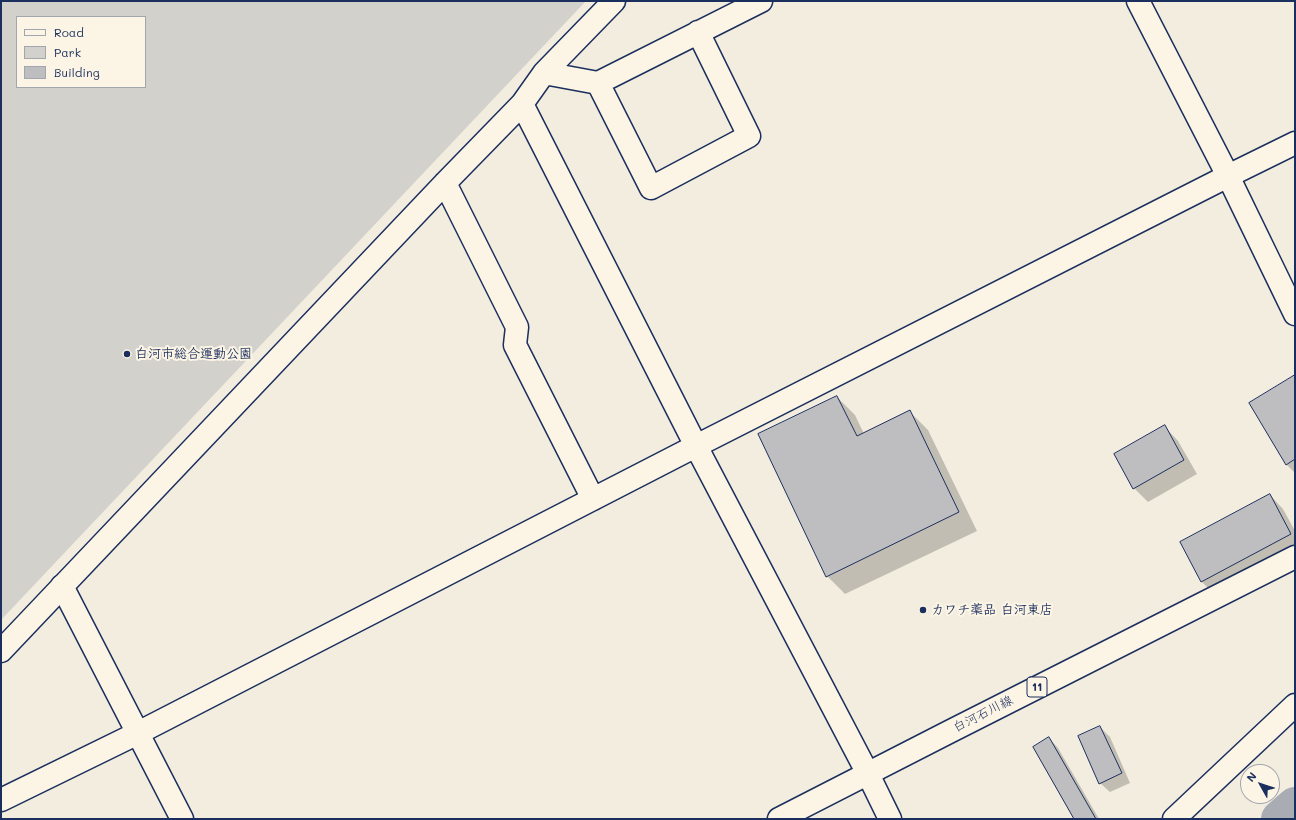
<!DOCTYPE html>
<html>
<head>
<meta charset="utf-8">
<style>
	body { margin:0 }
	#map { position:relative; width:1296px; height:820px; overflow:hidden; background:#f3ede0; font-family:Mali,sans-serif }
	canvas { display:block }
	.frame { position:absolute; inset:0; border:2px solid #1b2f5e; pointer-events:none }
	.legend { position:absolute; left:16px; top:16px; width:130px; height:72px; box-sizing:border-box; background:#fcf5e5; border:1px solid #a2a6af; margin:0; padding:5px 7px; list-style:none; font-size:12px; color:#1b2f5e }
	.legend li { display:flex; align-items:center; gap:8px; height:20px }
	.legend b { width:20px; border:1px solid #a2a6af }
	.north { position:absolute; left:1240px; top:764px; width:40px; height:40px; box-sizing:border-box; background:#fcf5e5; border:1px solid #a2a6af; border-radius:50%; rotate:309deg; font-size:11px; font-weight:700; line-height:16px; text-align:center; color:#1b2f5e }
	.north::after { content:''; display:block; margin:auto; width:14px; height:18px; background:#1b2f5e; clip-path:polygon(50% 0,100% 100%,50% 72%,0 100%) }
</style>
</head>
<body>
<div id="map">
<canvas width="1296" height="820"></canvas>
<div class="frame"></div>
<ul class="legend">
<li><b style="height:5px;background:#fcf5e5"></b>Road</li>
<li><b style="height:11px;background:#d3d1cc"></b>Park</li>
<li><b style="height:11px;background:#bebec0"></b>Building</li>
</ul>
<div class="north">N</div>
</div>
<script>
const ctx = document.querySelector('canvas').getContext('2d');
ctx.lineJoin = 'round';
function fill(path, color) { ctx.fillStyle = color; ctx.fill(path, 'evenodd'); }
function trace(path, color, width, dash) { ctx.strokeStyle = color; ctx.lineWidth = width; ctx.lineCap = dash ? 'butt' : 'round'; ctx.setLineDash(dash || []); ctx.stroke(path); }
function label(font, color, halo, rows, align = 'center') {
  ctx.font = font + ' Mali,"Klee One",sans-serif'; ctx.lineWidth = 4; ctx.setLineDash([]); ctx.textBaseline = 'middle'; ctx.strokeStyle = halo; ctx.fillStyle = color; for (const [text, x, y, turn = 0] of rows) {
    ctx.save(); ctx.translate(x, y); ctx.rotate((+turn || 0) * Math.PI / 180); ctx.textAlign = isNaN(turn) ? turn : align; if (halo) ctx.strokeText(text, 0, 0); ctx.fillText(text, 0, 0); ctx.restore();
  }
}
fill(new Path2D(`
	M1,1H586L1,620ZM17,17H145V87H17Z`), '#d3d1cc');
fill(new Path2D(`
	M1295,377V473L1286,464Z
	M837,397L855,415L864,434L910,412L928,430L977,531L845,594L827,576Z
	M1165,427L1178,441L1197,474L1148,502L1134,488Z
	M1270,495L1283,509L1295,531V553L1215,595L1201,581Z
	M1100,727L1110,737L1130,783L1110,792L1100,783Z
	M1049,738L1058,748L1099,819H1075Z`), '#0003');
trace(new Path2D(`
	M1280,819L1295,806`), '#a9acb3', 38);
const building = new Path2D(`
	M1295,375V459L1286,465L1249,403Z
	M837,396L857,436L910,410L959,512L826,577L758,434Z
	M1165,425L1184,460L1133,489L1114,454Z
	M1270,494L1291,534L1201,582L1180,542Z
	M1100,726L1122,773L1099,784L1078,736Z
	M1049,737L1096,819H1074L1033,747Z`);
fill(building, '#bebec0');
trace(building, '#1b2f5e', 1);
const street = new Path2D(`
	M1138,1L1228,176L1295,314
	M544,73L598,83L761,1
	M598,83L651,188L749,136L698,32
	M522,104L696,446L868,774
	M445,183L517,327L515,345L593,499
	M1,651L445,183L522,104L544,73L614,1
	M1,800L138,733L696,446L1228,176L1295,143`);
const secondary = new Path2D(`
	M62,586L182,819
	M868,774L890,819
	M1174,819L1295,705`);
const primary = new Path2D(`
	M779,819L949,732L1295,557`);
trace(street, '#1b2f5e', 25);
trace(secondary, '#1b2f5e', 25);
trace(primary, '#1b2f5e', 25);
trace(street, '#fcf5e5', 22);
trace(secondary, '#fcf5e5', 22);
trace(primary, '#fcf5e5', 22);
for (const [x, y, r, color] of [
	[127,354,4,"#1b2f5e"],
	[923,610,4,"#1b2f5e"]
]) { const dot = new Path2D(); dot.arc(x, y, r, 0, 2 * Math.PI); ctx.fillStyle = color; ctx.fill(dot); trace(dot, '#fcf5e5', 1.5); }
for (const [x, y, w] of [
	[1037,687,20]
]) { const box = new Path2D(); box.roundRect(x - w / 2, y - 10, w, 20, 3); ctx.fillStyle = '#fcf5e5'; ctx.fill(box); trace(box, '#1b2f5e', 1); }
label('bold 12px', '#1b2f5e', null, [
	["11",1037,687]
]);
label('bold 13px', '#1b2f5e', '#fcf5e5', [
	["白河市総合運動公園",135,354],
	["カワチ薬品 白河東店",931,610]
], 'left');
label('13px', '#1b2f5e', '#fcf5e5', [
	["白河石川線",983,714,-27]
]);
</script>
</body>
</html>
